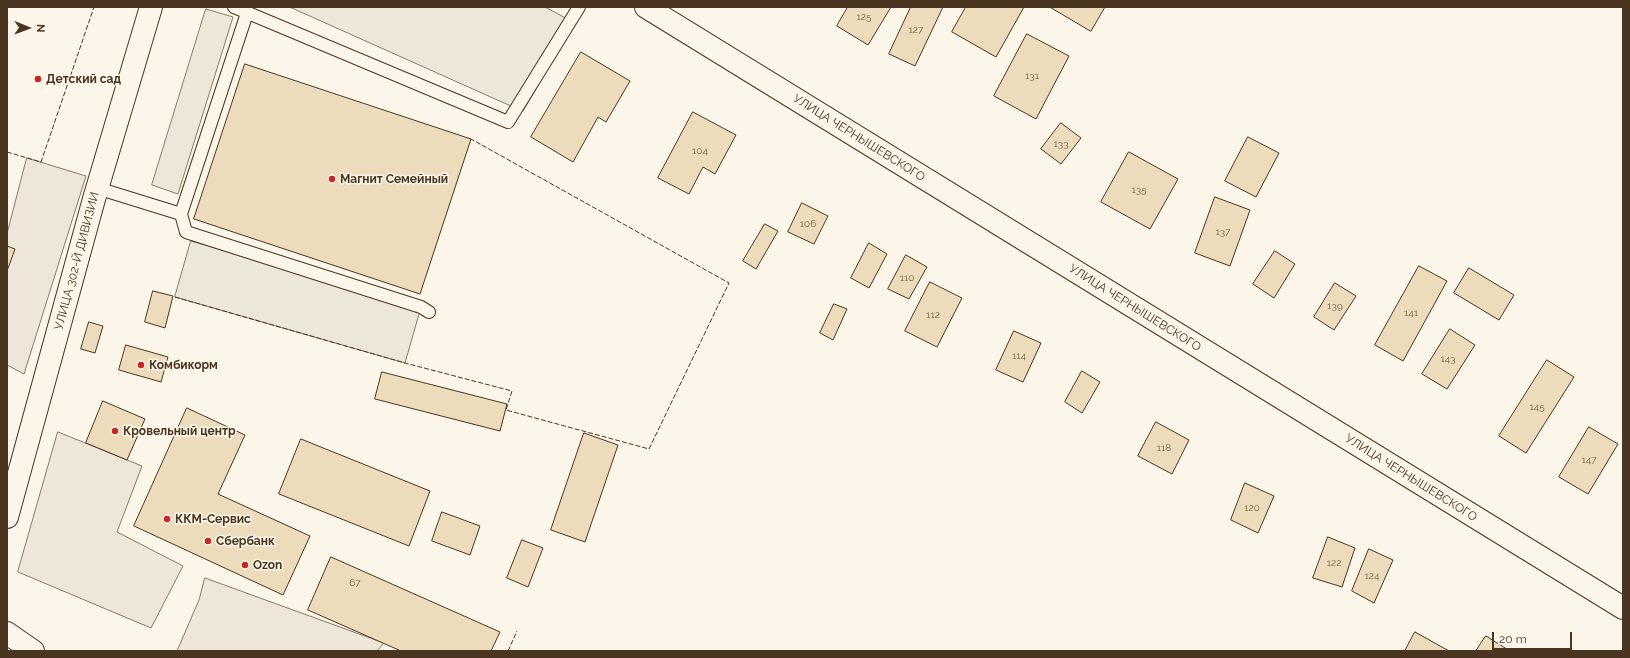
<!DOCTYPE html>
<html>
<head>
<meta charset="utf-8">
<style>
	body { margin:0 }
	#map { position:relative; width:1630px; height:658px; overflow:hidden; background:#fbf6e9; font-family:Raleway,sans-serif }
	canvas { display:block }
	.frame { position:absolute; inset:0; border:8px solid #4a3520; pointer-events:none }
	.north { position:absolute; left:8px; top:8px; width:40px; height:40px; -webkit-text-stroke:3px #fbf6e9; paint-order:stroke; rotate:91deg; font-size:11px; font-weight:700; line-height:16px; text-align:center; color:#4a3520 }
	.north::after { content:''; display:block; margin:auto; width:14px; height:18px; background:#4a3520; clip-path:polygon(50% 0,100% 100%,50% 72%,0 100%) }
	.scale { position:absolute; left:1492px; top:632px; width:80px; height:18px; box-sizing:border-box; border:2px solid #4a3520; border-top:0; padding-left:5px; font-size:12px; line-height:14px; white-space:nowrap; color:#4a3520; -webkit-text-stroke:3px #fbf6e9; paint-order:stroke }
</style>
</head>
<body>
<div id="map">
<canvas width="1630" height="658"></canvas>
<div class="frame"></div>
<div class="north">N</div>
<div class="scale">20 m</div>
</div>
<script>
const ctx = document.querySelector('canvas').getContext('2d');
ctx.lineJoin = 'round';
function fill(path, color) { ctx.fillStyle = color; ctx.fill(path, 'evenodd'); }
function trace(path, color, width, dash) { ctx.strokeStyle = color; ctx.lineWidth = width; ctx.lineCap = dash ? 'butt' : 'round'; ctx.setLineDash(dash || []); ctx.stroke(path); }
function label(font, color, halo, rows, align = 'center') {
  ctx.font = font + ' Raleway,sans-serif'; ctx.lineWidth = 3; ctx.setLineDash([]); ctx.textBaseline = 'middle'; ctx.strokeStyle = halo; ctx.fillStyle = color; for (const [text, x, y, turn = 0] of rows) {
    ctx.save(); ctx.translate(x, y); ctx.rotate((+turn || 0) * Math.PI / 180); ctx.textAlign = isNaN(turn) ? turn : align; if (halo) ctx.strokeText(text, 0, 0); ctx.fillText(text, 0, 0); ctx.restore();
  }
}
const green = new Path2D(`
	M27,158L86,176L24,374L7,365V234Z
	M58,432L142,466L117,532L183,566L151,628L18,572Z
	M205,578L384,643L377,651H177L199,600Z`);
fill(green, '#ede6d9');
trace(green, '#887966', 1);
const parking = new Path2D(`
	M290,7H545L575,23L523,111Z
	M206,9L233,17L178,194L152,185Z
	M191,241L421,307L405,363L175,297Z`);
fill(parking, '#ede7d9');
trace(parking, '#887966', 1);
const building = new Path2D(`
	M848,7H891L868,45L837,26Z
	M911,7H943L915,66L889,54Z
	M966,7H1024L996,57L952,32Z
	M1050,7H1105L1091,31Z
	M1027,34L1069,56L1036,119L994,96Z
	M581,52L630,81L606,122L598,117L573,162L531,137Z
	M245,64L471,139L420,294L194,219Z
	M693,112L736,135L715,174L703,167L689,194L658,178Z
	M1061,123L1081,138L1061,164L1041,149Z
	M1248,137L1279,153L1256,197L1225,181Z
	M1129,152L1178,179L1150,229L1101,202Z
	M1215,197L1250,210L1230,266L1195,253Z
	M802,203L828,216L814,244L788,232Z
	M765,224L778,231L756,269L743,261Z
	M869,243L887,254L869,288L851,278Z
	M7,246L15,249L7,271Z
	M1275,251L1295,264L1274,298L1253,284Z
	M906,255L927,267L909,299L888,289Z
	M1419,266L1447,281L1403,361L1375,345Z
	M1469,268L1514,295L1499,320L1454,293Z
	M930,282L962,298L937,347L905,331Z
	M1335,283L1356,296L1334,330L1314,317Z
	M153,291L173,296L165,328L145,322Z
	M834,304L847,309L833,340L820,333Z
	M89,322L103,326L95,353L81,349Z
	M1450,329L1475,345L1447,389L1422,374Z
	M1014,331L1041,343L1023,382L996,370Z
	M126,345L168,357L161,382L119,370Z
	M1547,360L1574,377L1526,453L1499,436Z
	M1082,371L1100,382L1082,413L1065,402Z
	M382,372L507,404L500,431L375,399Z
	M103,401L145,419L127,460L86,443Z
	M187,408L245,435L218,494L310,536L283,595L134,526Z
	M1156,422L1189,440L1172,474L1138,456Z
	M1589,427L1618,444L1588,494L1559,477Z
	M584,433L618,445L585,542L551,530Z
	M301,439L430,491L409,546L279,494Z
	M1245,483L1274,496L1258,533L1231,520Z
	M442,512L480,526L470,555L432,541Z
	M1328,537L1355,548L1342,587L1313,578Z
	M522,540L543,548L528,587L507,578Z
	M1369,549L1393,560L1374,603L1352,591Z
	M331,557L500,632L491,651H401L308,610Z
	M1415,632L1449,651H1405Z
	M1486,636L1510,651H1476Z`);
fill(building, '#ecdcbc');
trace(building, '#4a3520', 1);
const lane = new Path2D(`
	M234,7L508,122L579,7
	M97,188L181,214L247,13
	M181,214L186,232L421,307L429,312`);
const street = new Path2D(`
	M646,7L1623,608`);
const secondary = new Path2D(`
	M7,633L33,651`);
const primary = new Path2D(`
	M7,517L94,199L151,7`);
trace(lane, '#4a3520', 14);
trace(street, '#4a3520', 24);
trace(secondary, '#4a3520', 24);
trace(primary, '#4a3520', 24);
trace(lane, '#fbf6e9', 12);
trace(street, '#fbf6e9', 22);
trace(secondary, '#fbf6e9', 22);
trace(primary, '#fbf6e9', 22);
trace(new Path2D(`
	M7,152L41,162L94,7
	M175,297L405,363L512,391L506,410L649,449L729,283L471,139
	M508,651L517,631`), '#4a3520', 1, [5, 2]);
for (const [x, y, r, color] of [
	[38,79,4,"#c62828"],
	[332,179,4,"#c62828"],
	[141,365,4,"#c62828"],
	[115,431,4,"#c62828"],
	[167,519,4,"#c62828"],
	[208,541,4,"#c62828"],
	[245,565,4,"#c62828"]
]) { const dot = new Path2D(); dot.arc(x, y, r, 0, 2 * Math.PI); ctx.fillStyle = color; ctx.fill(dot); trace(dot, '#fbf6e9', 1.5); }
label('10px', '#725f47', null, [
	["125",864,17],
	["127",916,30],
	["131",1032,76],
	["133",1061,144],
	["104",700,151],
	["135",1139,190],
	["106",808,224],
	["137",1223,232],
	["110",907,278],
	["139",1335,306],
	["141",1411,313],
	["112",933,315],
	["114",1019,356],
	["143",1448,359],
	["145",1537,407],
	["118",1164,448],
	["147",1589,460],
	["120",1252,508],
	["122",1334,563],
	["124",1372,576],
	["67",355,583]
]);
label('bold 12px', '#4a3520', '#fbf6e9', [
	["Детский сад",46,79],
	["Магнит Семейный",340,179],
	["Комбикорм",149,365],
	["Кровельный центр",123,431],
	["ККМ-Сервис",175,519],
	["Сбербанк",216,541],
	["Ozon",253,565]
], 'left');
label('12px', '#4a3520', '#fbf6e9', [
	["УЛИЦА ЧЕРНЫШЕВСКОГО",859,138,32],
	["УЛИЦА 302-Й ДИВИЗИИ",77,261,-75],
	["УЛИЦА ЧЕРНЫШЕВСКОГО",1135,308,32],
	["УЛИЦА ЧЕРНЫШЕВСКОГО",1411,478,32]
]);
</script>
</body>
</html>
